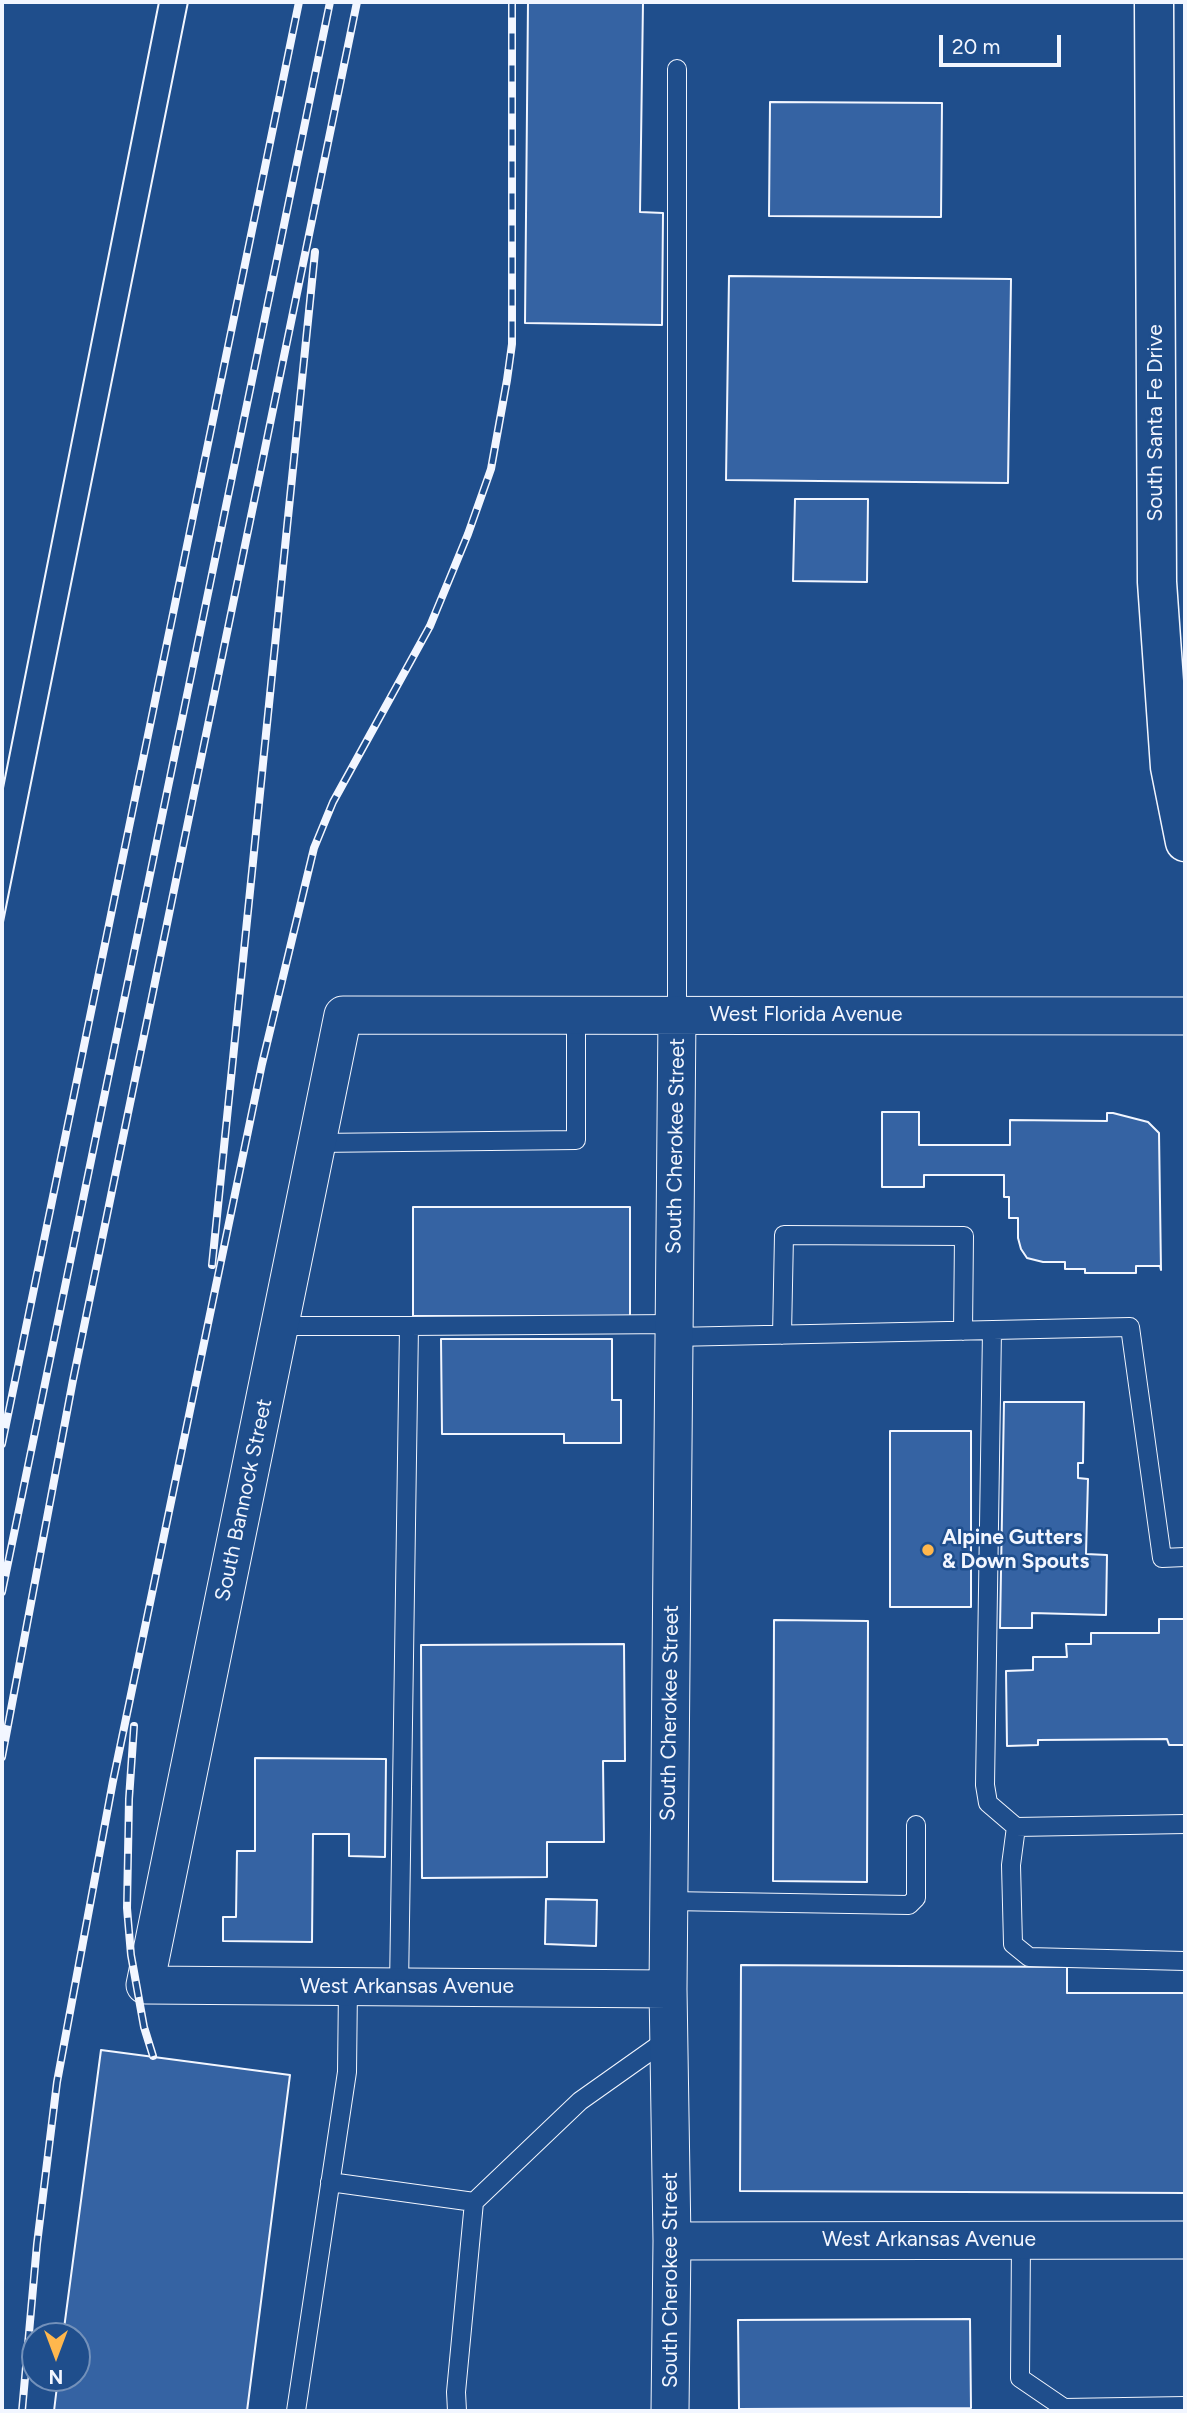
<!DOCTYPE html>
<html>
<head>
<meta charset="utf-8">
<style>
	body { margin:0 }
	#map { position:relative; width:1187px; height:2413px; overflow:hidden; background:#1f4e8c; font-family:Figtree,sans-serif }
	canvas { display:block }
	.frame { position:absolute; inset:0; border:4px solid #f2f6ff; pointer-events:none }
	.north { position:absolute; left:21px; top:2322px; width:70px; height:70px; box-sizing:border-box; background:#1f4e8c; border:2px solid #7391ba; border-radius:50%; rotate:180deg; font-size:19px; font-weight:700; line-height:28px; text-align:center; color:#f2f6ff }
	.north::after { content:''; display:block; margin:auto; width:24px; height:32px; background:#ffb74d; clip-path:polygon(50% 0,100% 100%,50% 72%,0 100%) }
	.scale { position:absolute; left:939px; top:35px; width:122px; height:32px; box-sizing:border-box; border:4px solid #f2f6ff; border-top:0; padding-left:9px; font-size:21px; line-height:24px; white-space:nowrap; color:#f2f6ff; -webkit-text-stroke:5px #1f4e8c; paint-order:stroke }
</style>
</head>
<body>
<div id="map">
<canvas width="1187" height="2413"></canvas>
<div class="frame"></div>
<div class="north">N</div>
<div class="scale">20 m</div>
</div>
<script>
const ctx = document.querySelector('canvas').getContext('2d');
ctx.lineJoin = 'round';
function fill(path, color) { ctx.fillStyle = color; ctx.fill(path, 'evenodd'); }
function trace(path, color, width, dash) { ctx.strokeStyle = color; ctx.lineWidth = width; ctx.lineCap = dash ? 'butt' : 'round'; ctx.setLineDash(dash || []); ctx.stroke(path); }
function label(font, color, halo, rows, align = 'center') {
  ctx.font = font + ' Figtree,sans-serif'; ctx.lineWidth = 5; ctx.setLineDash([]); ctx.textBaseline = 'middle'; ctx.strokeStyle = halo; ctx.fillStyle = color; for (const [text, x, y, turn = 0] of rows) {
    ctx.save(); ctx.translate(x, y); ctx.rotate((+turn || 0) * Math.PI / 180); ctx.textAlign = isNaN(turn) ? turn : align; if (halo) ctx.strokeText(text, 0, 0); ctx.fillText(text, 0, 0); ctx.restore();
  }
}
const building = new Path2D(`
	M528,2H643L640,212L663,213L662,325L525,323Z
	M770,102L942,103L941,217L769,216Z
	M729,276L1011,279L1008,483L726,480Z
	M795,499H868L867,582L793,581Z
	M882,1112H919V1145H1010V1120L1107,1121V1113H1113L1148,1122L1159,1133L1161,1270L1160,1266H1136V1273H1085V1269H1065V1262H1043L1027,1258L1021,1249L1018,1238V1218H1009V1197H1004V1175H924V1187H882Z
	M413,1207H630V1316H413Z
	M441,1339H612V1400H621V1443H564V1434H442Z
	M1004,1402H1084L1083,1463H1078V1478L1088,1479L1086,1554L1107,1555L1106,1615L1032,1613V1628H1000Z
	M890,1431H971V1607H890Z
	M1159,1619H1185V1745H1169L1167,1739L1038,1740V1745L1007,1746L1006,1671L1033,1670V1657H1067L1066,1644H1091V1633H1159Z
	M774,1620L868,1621L867,1882L773,1881Z
	M624,1644L625,1761H603L604,1842H547V1877L422,1878L421,1645Z
	M255,1758L386,1759L385,1857L349,1856V1834H313L312,1942L223,1941V1917H236L237,1851H255Z
	M546,1899L597,1900L596,1946L545,1944Z
	M741,1965L1067,1967V1993H1185V2193L740,2191Z
	M101,2050L290,2075L247,2411H54L58,2378H77V2336H63Z
	M970,2319L971,2408L739,2409L738,2320Z`);
fill(building, '#3563a3');
trace(building, '#f2f6ff', 2);
const service = new Path2D(`
	M677,69V1015
	M317,1143L576,1140V1015
	M280,1326H409L399,1987
	M409,1326L674,1324
	M992,1330L985,1785L988,1803L1016,1827
	M782,1335L784,1235L964,1236L963,1331
	M674,1337L1130,1327L1162,1558L1185,1557
	M1185,1824L1016,1827L1011,1865L1013,1944L1029,1957L1185,1961
	M669,1901L909,1905L916,1898V1825
	M330,2182L474,2202
	M1021,2240L1020,2378L1064,2408L1185,2406
	M296,2411L347,2072L348,1987
	M457,2411L456,2392L474,2202L580,2101L669,2038`);
const minor = new Path2D(`
	M668,1989L145,1985L343,1015L1185,1016
	M672,2241L1185,2240
	M670,2411L672,2241L668,1989L677,1015`);
const trunk = new Path2D(`
	M1154,2L1157,582L1170,767L1185,842`);
trace(service, '#f2f6ff', 20);
trace(minor, '#f2f6ff', 39);
trace(trunk, '#f2f6ff', 41);
trace(service, '#1f4e8c', 18);
trace(minor, '#1f4e8c', 37);
trace(trunk, '#1f4e8c', 38);
trace(new Path2D(`
	M2,793L159,2
	M2,927L188,2`), '#f2f6ff', 2);
const rail = new Path2D(`
	M212,1265L315,252
	M2,1444L299,2
	M2,1592L330,2
	M134,1726L129,1799L127,1908L131,1955L144,2027L153,2056
	M2,1757L73,1380L357,2
	M22,2411L37,2244L57,2082L113,1781L262,1064L314,848L333,802L430,626L468,534L491,469L507,380L512,344V2`);
trace(rail, '#f2f6ff', 8);
trace(rail, '#1f4e8c', 5, [16]);
for (const [x, y, r, color] of [
	[928,1550,7,"#ffb74d"]
]) { const dot = new Path2D(); dot.arc(x, y, r, 0, 2 * Math.PI); ctx.fillStyle = color; ctx.fill(dot); trace(dot, '#1f4e8c', 2.5); }
label('21px', '#f2f6ff', '#1f4e8c', [
	["South Santa Fe Drive",1156,423,-90],
	["West Florida Avenue",806,1015],
	["South Cherokee Street",676,1146,-89],
	["South Bannock Street",244,1500,-78],
	["South Cherokee Street",670,1713,-89],
	["West Arkansas Avenue",407,1987],
	["West Arkansas Avenue",929,2240],
	["South Cherokee Street",671,2280,-90]
]);
label('bold 21px', '#f2f6ff', '#1f4e8c', [
	["Alpine Gutters",942,1538],
	["& Down Spouts",942,1562]
], 'left');
</script>
</body>
</html>
